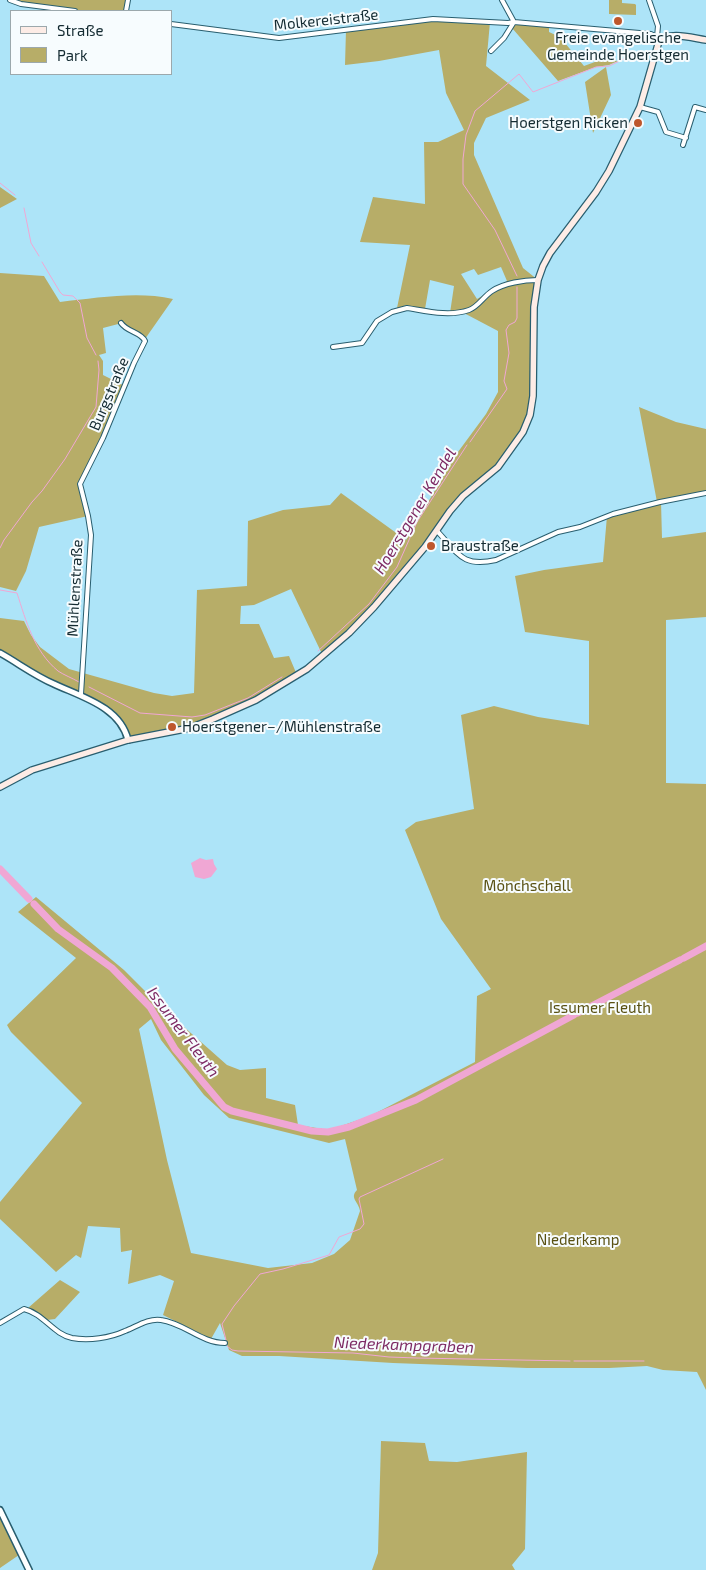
<!DOCTYPE html>
<html>
<head>
<meta charset="utf-8">
<style>
	body { margin:0 }
	#map { position:relative; width:706px; height:1570px; overflow:hidden; background:#ade4f8; font-family:"Exo 2",sans-serif }
	canvas { display:block }
	.legend { position:absolute; left:10px; top:10px; width:162px; height:65px; box-sizing:border-box; background:#f7fcfe; border:1px solid #9ca8ac; margin:0; padding:6px 9px; list-style:none; font-size:15px; color:#142b32 }
	.legend li { display:flex; align-items:center; gap:10px; height:25px }
	.legend b { width:25px; border:1px solid #9ca8ac }
</style>
</head>
<body>
<div id="map">
<canvas width="706" height="1570"></canvas>
<ul class="legend">
<li><b style="height:6px;background:#fdece6"></b>Straße</li>
<li><b style="height:14px;background:#b7ad68"></b>Park</li>
</ul>
</div>
<script>
const ctx = document.querySelector('canvas').getContext('2d');
ctx.lineJoin = 'round';
function fill(path, color) { ctx.fillStyle = color; ctx.fill(path, 'evenodd'); }
function trace(path, color, width, dash) { ctx.strokeStyle = color; ctx.lineWidth = width; ctx.lineCap = dash ? 'butt' : 'round'; ctx.setLineDash(dash || []); ctx.stroke(path); }
function label(font, color, halo, rows, align = 'center') {
  ctx.font = font + ' "Exo 2",sans-serif'; ctx.lineWidth = 4; ctx.setLineDash([]); ctx.textBaseline = 'middle'; ctx.strokeStyle = halo; ctx.fillStyle = color; for (const [text, x, y, turn = 0] of rows) {
    ctx.save(); ctx.translate(x, y); ctx.rotate((+turn || 0) * Math.PI / 180); ctx.textAlign = isNaN(turn) ? turn : align; if (halo) ctx.strokeText(text, 0, 0); ctx.fillText(text, 0, 0); ctx.restore();
  }
}
fill(new Path2D(`
	M10,0H130L128,11C89,11 48,12 10,0Z
	M609,0H622V3L635,4L636,5V15L609,14Z
	M433,19L490,22L486,66L530,100L486,118L474,143V155L523,268L538,280L530,415L505,458L463,499L406,571L323,656L291,589L254,605L241,606L240,624H259L274,658L289,656L297,675L213,719L190,728L128,740L112,714L53,684L0,653V618L24,621L31,635L40,647L69,669L154,693L172,696L194,693L197,590L247,586L248,521L283,510L330,505L341,493L406,540L455,456L486,414L498,392V331L462,312L450,313L454,286L430,280L425,309L423,310L407,305L397,308L410,245L360,242L373,197L425,204L424,142H438L464,130L446,93L439,50L379,61L345,65L346,30ZM501,267L507,281L477,299L461,274L474,269L478,275Z
	M516,24L549,26V32L560,37L584,66L603,59L618,61L609,65L596,67L558,81L512,28Z
	M606,67L611,95L593,133L585,82Z
	M0,187L17,199L0,208Z
	M0,273L44,276L60,302C97,298 137,291 173,299L145,339L122,323L103,328L106,353L99,355L103,361V375L123,385L120,396L80,484L88,516L39,527L26,571L16,591L0,587Z
	M639,407L676,422L706,429V492L661,502L662,538L706,532V617L666,620V783L706,784V1390L697,1372L663,1370L647,1366L609,1368H527L393,1363L279,1356H242L229,1350L220,1323L211,1339L163,1315L174,1281L160,1275L128,1284L132,1250L121,1252L120,1228L88,1226L81,1258L76,1255L56,1272L0,1219V1202L82,1103L11,1032L7,1025L76,958L18,912L36,897L124,970L157,1003L227,1065L240,1070L266,1068V1098L295,1105L298,1125L329,1130L370,1116L475,1062L477,996L491,989L441,919L405,830L416,822L474,809L461,715L494,706L538,717L589,725V641L525,632L515,576L544,570L603,562L607,516L657,502ZM151,1019L161,1040L204,1095L229,1118L329,1143L345,1139L357,1190C349,1198 359,1202 360,1211L350,1240L334,1254L312,1263L268,1268L191,1253L167,1160L139,1029Z
	M60,1280L80,1292L55,1319L47,1320L28,1308Z
	M381,1441L425,1443L429,1461L457,1462L527,1452L525,1549L512,1565L515,1570H372L378,1553Z
	M0,1518L19,1555L0,1568Z`), '#b7ad68');
fill(new Path2D(`
	M200,858L206,860L213,859L214,864L217,869L211,877L204,879L195,877L191,863Z`), '#f0a7d4');
trace(new Path2D(`
	M0,183L15,195
	M24,208L31,243L39,256
	M42,262L60,292L63,295L73,296L80,303L87,338L96,355
	M517,276L495,230L463,184V159L466,135L475,111L519,74L533,92L596,67L609,66L626,58L648,52
	M470,442L507,389L504,381L509,353L506,330L509,325L515,322L517,318V287
	M0,548L4,540L32,502L42,491L65,459L96,407L99,370L98,361
	M0,590L17,593C26,621 34,651 58,671C64,675 72,678 79,682
	M318,651L369,604L397,567L417,522L467,445
	M89,687L140,713L192,717L205,715L248,698L282,677
	M226,1340L222,1324L234,1306L260,1274L283,1269L329,1255L339,1237L360,1229L364,1224L359,1199L360,1197L443,1159
	M227,1346L232,1350L238,1351L353,1353L389,1357L417,1358L570,1361
	M574,1361H644`), '#f0a7d4', 1);
trace(new Path2D(`
	M0,869L29,899
	M34,904L58,929L112,968L150,1007L175,1049L224,1107L232,1111L312,1131L328,1132L349,1127L416,1100L574,1015
	M684,958L706,946
	M578,1013L680,960`), '#f0a7d4', 7);
const minor = new Path2D(`
	M10,0L21,4L75,11
	M502,0L514,22
	M649,0L658,26L657,37
	M126,11L128,0
	M171,24L279,38L433,19L508,23L514,22L651,34L660,40
	M491,51L504,38L514,22
	M640,107L658,112L666,132L686,138
	M683,145L695,107L706,110
	M333,347L362,343L377,321L392,312L407,308C426,311 449,317 469,310C478,307 484,296 492,291C504,283 524,280 538,280
	M437,531C458,553 462,568 496,560L558,532L580,527L613,514L660,502L706,493
	M81,694L91,535L88,516L80,484L103,438L134,363L145,341C141,332 127,332 121,323
	M0,1323L24,1309C44,1314 53,1334 72,1338C89,1341 110,1338 125,1331C136,1327 148,1318 161,1320C184,1323 201,1343 225,1343`);
const tertiary = new Path2D(`
	M0,653C18,663 35,676 54,684C82,697 120,707 128,740
	M0,1510L29,1570`);
const secondary = new Path2D(`
	M0,787L32,770L128,740L190,728L213,719L256,700L307,669L349,633L374,607L425,547L450,511L463,496L498,467L523,432L530,415L533,396L534,307L538,280L543,266L550,253L596,192L609,171L640,107L659,41C670,31 692,38 706,40`);
trace(minor, '#295e6f', 6);
trace(tertiary, '#295e6f', 8);
trace(secondary, '#295e6f', 8);
trace(minor, '#fff', 4);
trace(tertiary, '#fff', 5);
trace(secondary, '#fdece6', 5.5);
for (const [x, y, r, color] of [
	[618,21,5,"#be572d"],
	[638,123,5,"#be572d"],
	[431,546,5,"#be572d"],
	[172,727,5,"#be572d"]
]) { const dot = new Path2D(); dot.arc(x, y, r, 0, 2 * Math.PI); ctx.fillStyle = color; ctx.fill(dot); trace(dot, '#f7fcfe', 2); }
label('15px', '#142b32', '#f7fcfe', [
	["Molkereistraße",326,20,-6],
	["Burgstraße",109,394,-67],
	["Mühlenstraße",75,588,-87]
]);
label('15px', '#142b32', '#f7fcfe', [
	["Freie evangelische",618,38,"center"],
	["Gemeinde Hoerstgen",618,55,"center"],
	["Hoerstgen Ricken",628,123,"right"],
	["Braustraße",441,546],
	["Hoerstgener−/Mühlenstraße",182,727]
], 'left');
label('15px', '#595012', '#f7fcfe', [
	["Mönchschall",527,886],
	["Issumer Fleuth",600,1008],
	["Niederkamp",578,1240]
]);
label('italic 16px', '#7d2a64', '#f7fcfe', [
	["Hoerstgener Kendel",415,511,-59],
	["Issumer Fleuth",183,1032,53],
	["Niederkampgraben",404,1345,2]
]);
</script>
</body>
</html>
